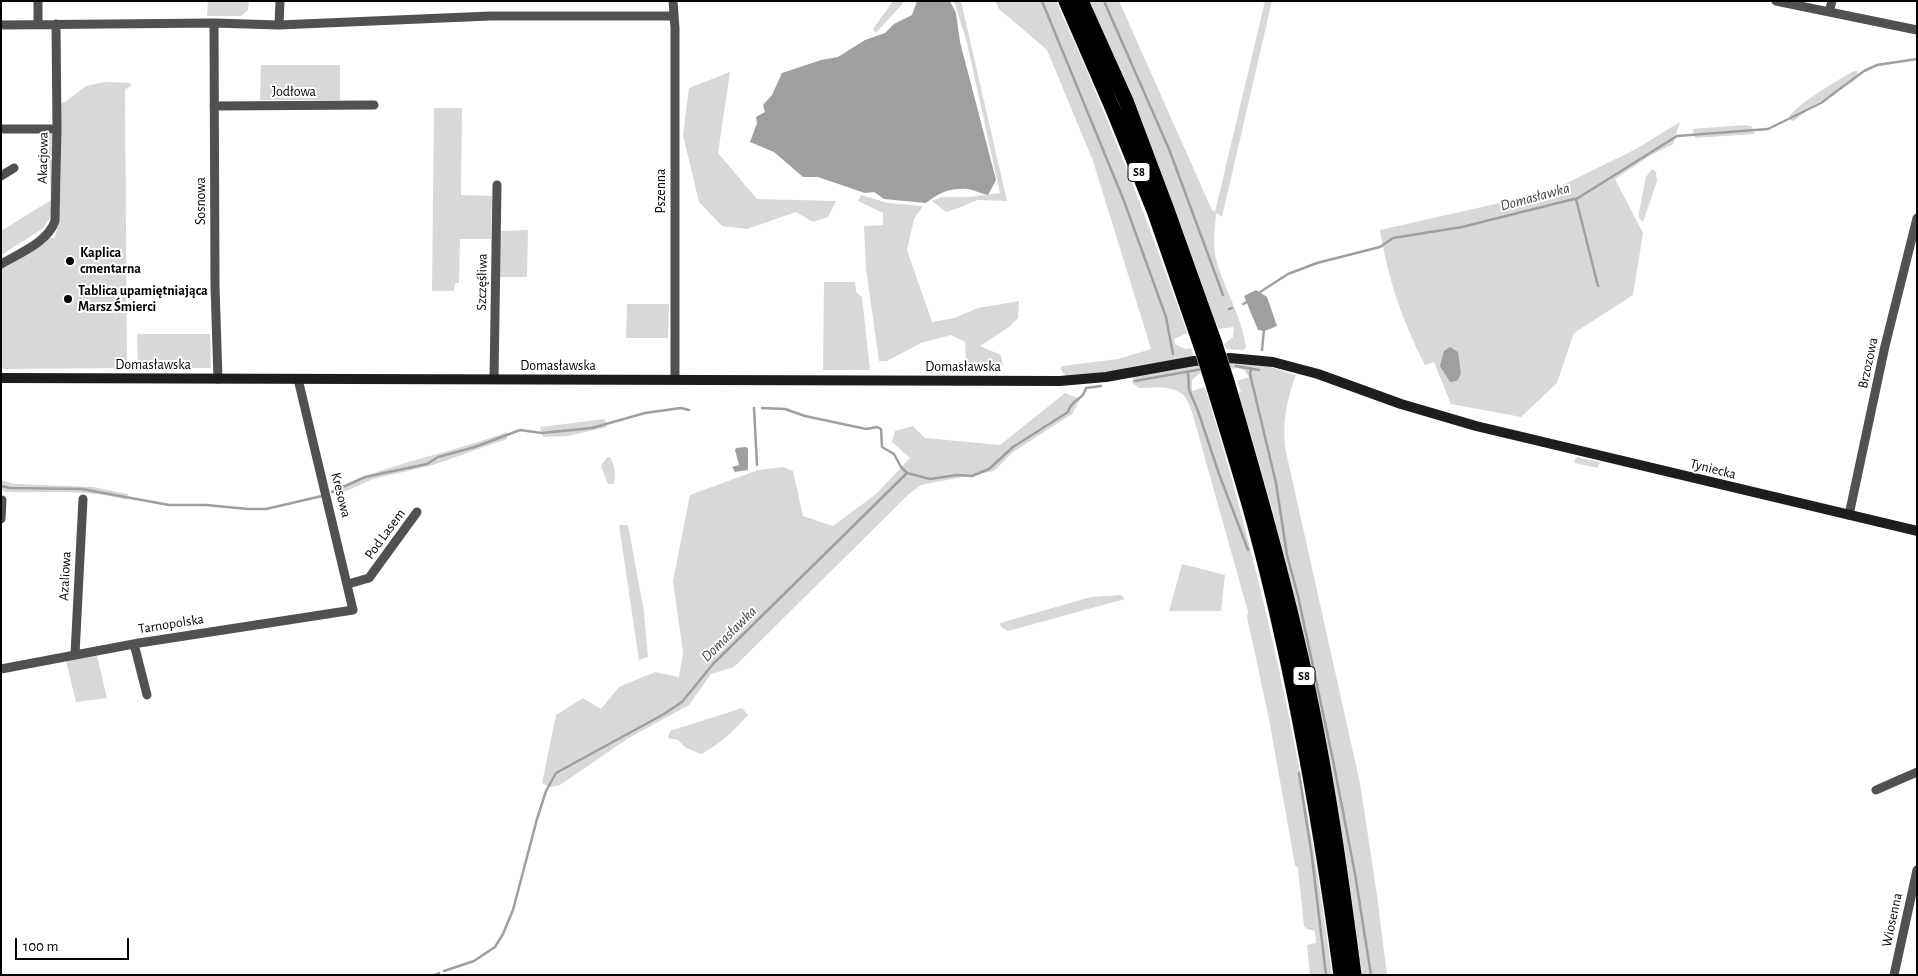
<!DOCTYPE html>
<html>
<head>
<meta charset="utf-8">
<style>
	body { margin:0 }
	#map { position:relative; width:1918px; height:976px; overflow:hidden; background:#fff; font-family:"Alegreya Sans",sans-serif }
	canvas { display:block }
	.frame { position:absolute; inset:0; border:2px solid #000; pointer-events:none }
	.scale { position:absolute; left:15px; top:938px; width:114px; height:22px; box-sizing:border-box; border:2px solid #000; border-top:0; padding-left:6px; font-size:15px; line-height:18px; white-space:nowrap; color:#000; -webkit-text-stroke:4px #fff; paint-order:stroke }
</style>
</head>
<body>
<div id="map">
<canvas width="1918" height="976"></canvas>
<div class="frame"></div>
<div class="scale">100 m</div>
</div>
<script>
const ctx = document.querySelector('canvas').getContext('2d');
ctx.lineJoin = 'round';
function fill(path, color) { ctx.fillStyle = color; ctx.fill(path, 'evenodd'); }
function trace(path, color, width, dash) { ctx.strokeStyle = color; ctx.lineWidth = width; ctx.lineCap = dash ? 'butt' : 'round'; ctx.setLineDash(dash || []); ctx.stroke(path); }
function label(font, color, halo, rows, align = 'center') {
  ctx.font = font + ' "Alegreya Sans",sans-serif'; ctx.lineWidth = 4; ctx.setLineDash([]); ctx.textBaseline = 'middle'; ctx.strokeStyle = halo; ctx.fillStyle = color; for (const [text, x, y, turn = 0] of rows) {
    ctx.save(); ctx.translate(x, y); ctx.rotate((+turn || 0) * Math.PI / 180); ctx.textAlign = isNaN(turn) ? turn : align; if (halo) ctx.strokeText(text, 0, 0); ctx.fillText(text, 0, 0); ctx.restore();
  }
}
fill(new Path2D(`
	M208,1H249L248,10L241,16H207Z
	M893,1H905L876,33L873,29Z
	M954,1H961L1007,201L977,200L959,208L946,212L932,201L942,197H969L1000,193L967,43Z
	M995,1H1056C1104,107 1146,215 1184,324L1187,333L1174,339L1175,344L1185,349L1191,348L1194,357L1096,374L1066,376L1063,373L1061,369L1062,366L1118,359L1151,349L1093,161L1047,50L999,9Z
	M1089,1H1119L1212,210L1215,212L1265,1H1272L1222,217L1216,213C1215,230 1212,246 1217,263C1226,292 1241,316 1246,347L1244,350L1226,349L1224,344L1233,337L1234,327L1219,329L1215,321C1178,212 1135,106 1089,1Z
	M261,65H340V100H260Z
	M1854,71H1858L1855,80L1814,105L1795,120L1792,121L1789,117C1794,106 1841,78 1854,71Z
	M730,72L718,153L757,199L836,201L828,217L813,222L796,212L747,229L722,226L699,202L683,135L689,88Z
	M105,82L131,83L130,87L125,89L127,368L2,369V268L48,238H54C64,224 60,127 60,104L65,102L86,86Z
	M434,108H462L461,195L492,196L491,239H460L459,283H455L454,291H432Z
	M1680,122L1673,144L1651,155L1615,179L1643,233L1633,295L1574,333L1557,383L1521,417L1451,404L1434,362L1425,365C1402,320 1388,279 1380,230L1513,200L1565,184L1636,149Z
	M1743,125L1751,126L1755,134L1695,138L1693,129Z
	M48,132L53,135L52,215L42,229L1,255V231L51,200Z
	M1652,169L1656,172L1657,181L1643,222L1639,218V212L1646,177Z
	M861,195L888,203L923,206L914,219L907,250L932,322L954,318L978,308L1019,301L1018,318L1009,327L980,346L1001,355L1003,366L966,365L965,342L951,335L921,343L887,361H879L866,269L864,226L883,225V213L858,201Z
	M528,230L527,277H499V231Z
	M824,282H855L856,292L862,297L870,370H823Z
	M627,304H669L668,338H626Z
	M137,334H210L211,368H138Z
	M1231,361L1264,365L1296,375C1286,403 1282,422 1286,452L1360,783L1377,895L1387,975H1362C1338,778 1298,583 1238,393L1241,392L1237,381L1249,377L1245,371L1238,368L1199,374L1192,380V391L1204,387L1208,397C1265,586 1307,779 1332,975H1310L1307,945L1316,943L1315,931L1307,929L1304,926L1298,868L1295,865L1269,719L1247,617L1248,612L1192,412C1190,407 1188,401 1185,397C1175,384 1153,388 1139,388L1132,383L1133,376L1196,365Z
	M1065,393L1080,399L1072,414L1013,452L994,471L921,485L909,494L734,667L711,674L689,705L627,739L560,785L550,787L542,783L556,715L583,698L601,709L619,687L655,672L679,677L683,653L673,581L690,495L758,470L783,467L793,471L803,516L833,526L876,494L910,458L892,442L895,431L913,426L925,438L1000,445Z
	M605,419L607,427L568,436L543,437L540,427Z
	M507,432V439L433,465L373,479L342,493L340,487C393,462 452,453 507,432Z
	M607,457H610C615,465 616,476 614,484H608L601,466Z
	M1576,457L1600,462L1598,468L1574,463Z
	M1,480L15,484L93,487L128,494L127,500C88,489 48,493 7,492L1,490Z
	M619,525H628L644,612L648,657L639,660Z
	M1182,564L1225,575L1221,611H1169Z
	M1121,595L1125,599L1008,631L1001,627L1000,623L1091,597Z
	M97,656L107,698L76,702L66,661Z
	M742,708L748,715C734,731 720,744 701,754L686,748L678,740L668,738L670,731Z`), '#d8d8d8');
fill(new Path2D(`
	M917,1H950L956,13L960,42L996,180L988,195C981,194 975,190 968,189C951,188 940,192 926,203L884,199L874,192L865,193L818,177H803L774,152L750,142L757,123L756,117L765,112L763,105L772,95L782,73L821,60L838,57L865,40L885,33L894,24L912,15Z
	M1256,290L1267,297L1277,326L1265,331L1258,330L1244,296Z
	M1450,347L1458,352L1461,374L1457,381L1450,382L1440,366L1444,351Z
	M746,447L748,449V470L735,472L732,467L739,465L735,450L736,448Z`), '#9f9f9f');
trace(new Path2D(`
	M1042,1L1124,201L1166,317L1173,354
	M1104,1L1169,149L1223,295
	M1576,199L1598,286
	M1257,294L1288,274L1317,263L1380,247L1393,238L1462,227L1578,198L1677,136L1768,129L1821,103L1864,71L1877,65L1917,59
	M1243,304L1247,302
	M1229,309L1232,308
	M1262,350L1264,329
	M1236,366L1259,370
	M1251,368L1250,374L1276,483L1287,555L1298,596L1333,760L1355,874L1371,975
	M1188,372L1189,390L1198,411L1219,474L1248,550
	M1135,381L1202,369
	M754,408L757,465
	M762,408L785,409L805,416L866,429L877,427L881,429L882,447L894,454L901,467L907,473
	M1,486L10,488L82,489L169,505H206L248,509H266L322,496
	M332,492L365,477L427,464L438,457L475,447L520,430L542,433L592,428L645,413L681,408L689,410
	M1299,773L1312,857L1326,975
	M444,971L474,961L495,947L503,934L513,910L537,819L546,791L556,773L664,714L682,702L713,664L907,473L930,479L957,475L972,476L989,469L1013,447L1068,412C1072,398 1083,401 1086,388L1101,386
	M435,975L439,973`), '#9f9f9f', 2.5);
const highway = new Path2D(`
	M1066,1L1112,107L1155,213L1201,346
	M1081,1L1126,101L1167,210L1215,344
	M1227,382C1254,473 1280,565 1301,657C1325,762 1340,868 1354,975
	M1213,384C1226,427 1239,469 1251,511C1293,663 1320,819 1341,975`);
trace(highway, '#dbdbdb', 16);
trace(new Path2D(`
	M673,1L675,28V380
	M1776,1L1917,30
	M1829,12L1832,1
	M214,23L215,286L218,379
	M38,24V1
	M1,25L214,23L279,25L490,16H673
	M279,25L280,1
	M214,106L374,105
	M1,129H57
	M1,176L14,168
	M1,264C20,253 48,242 55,221L57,129L56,24
	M494,379L497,185
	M1849,515L1885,346L1917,218
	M1,519L2,500
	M348,584L369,578L417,512
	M134,644L147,695
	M75,654L83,499
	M1,669L139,643L353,610L298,379
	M1876,790L1917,772
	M1894,975L1917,870`), '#515151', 9);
trace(new Path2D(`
	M1,378L1060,381L1106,377L1194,361L1230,358L1273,362L1318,374L1401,404L1476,426L1917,531`), '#1e1e1e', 10);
trace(highway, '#000', 15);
const highwayBridge = new Path2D(`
	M1215,344L1227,382
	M1201,346L1213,384`);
trace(highwayBridge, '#dbdbdb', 16, []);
trace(highwayBridge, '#000', 15);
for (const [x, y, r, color] of [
	[70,261,5,"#000"],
	[68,299,5,"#000"]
]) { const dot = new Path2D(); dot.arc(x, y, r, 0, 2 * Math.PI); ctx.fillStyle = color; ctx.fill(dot); trace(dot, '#fff', 2); }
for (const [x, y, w] of [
	[1139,172,22],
	[1304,676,22]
]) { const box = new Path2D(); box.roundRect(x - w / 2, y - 9.5, w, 19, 4); ctx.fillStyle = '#fff'; ctx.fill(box); trace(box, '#000', 1); }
label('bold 12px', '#000', null, [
	["S8",1139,172],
	["S8",1304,676]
]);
label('14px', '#000', '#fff', [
	["Jodłowa",294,92],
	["Akacjowa",43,158,-89],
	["Pszenna",661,191,-90],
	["Sosnowa",201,201,-90],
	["Szczęśliwa",482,282,-89],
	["Brzozowa",1868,363,-78],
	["Domasławska",153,365],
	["Domasławska",558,366],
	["Domasławska",963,367],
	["Tyniecka",1713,469,14],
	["Kresowa",341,495,76],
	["Pod Lasem",385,534,-54],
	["Azaliowa",65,576,-87],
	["Tarnopolska",171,624,-9],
	["Wiosenna",1892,920,-78]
]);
label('bold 14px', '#000', '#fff', [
	["Kaplica",80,253],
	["cmentarna",80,269],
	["Tablica upamiętniająca",78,291],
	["Marsz Śmierci",78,307]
], 'left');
label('italic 15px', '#404040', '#fff', [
	["Domasławka",1535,197,-15],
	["Domasławka",729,634,-45]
]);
</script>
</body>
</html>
